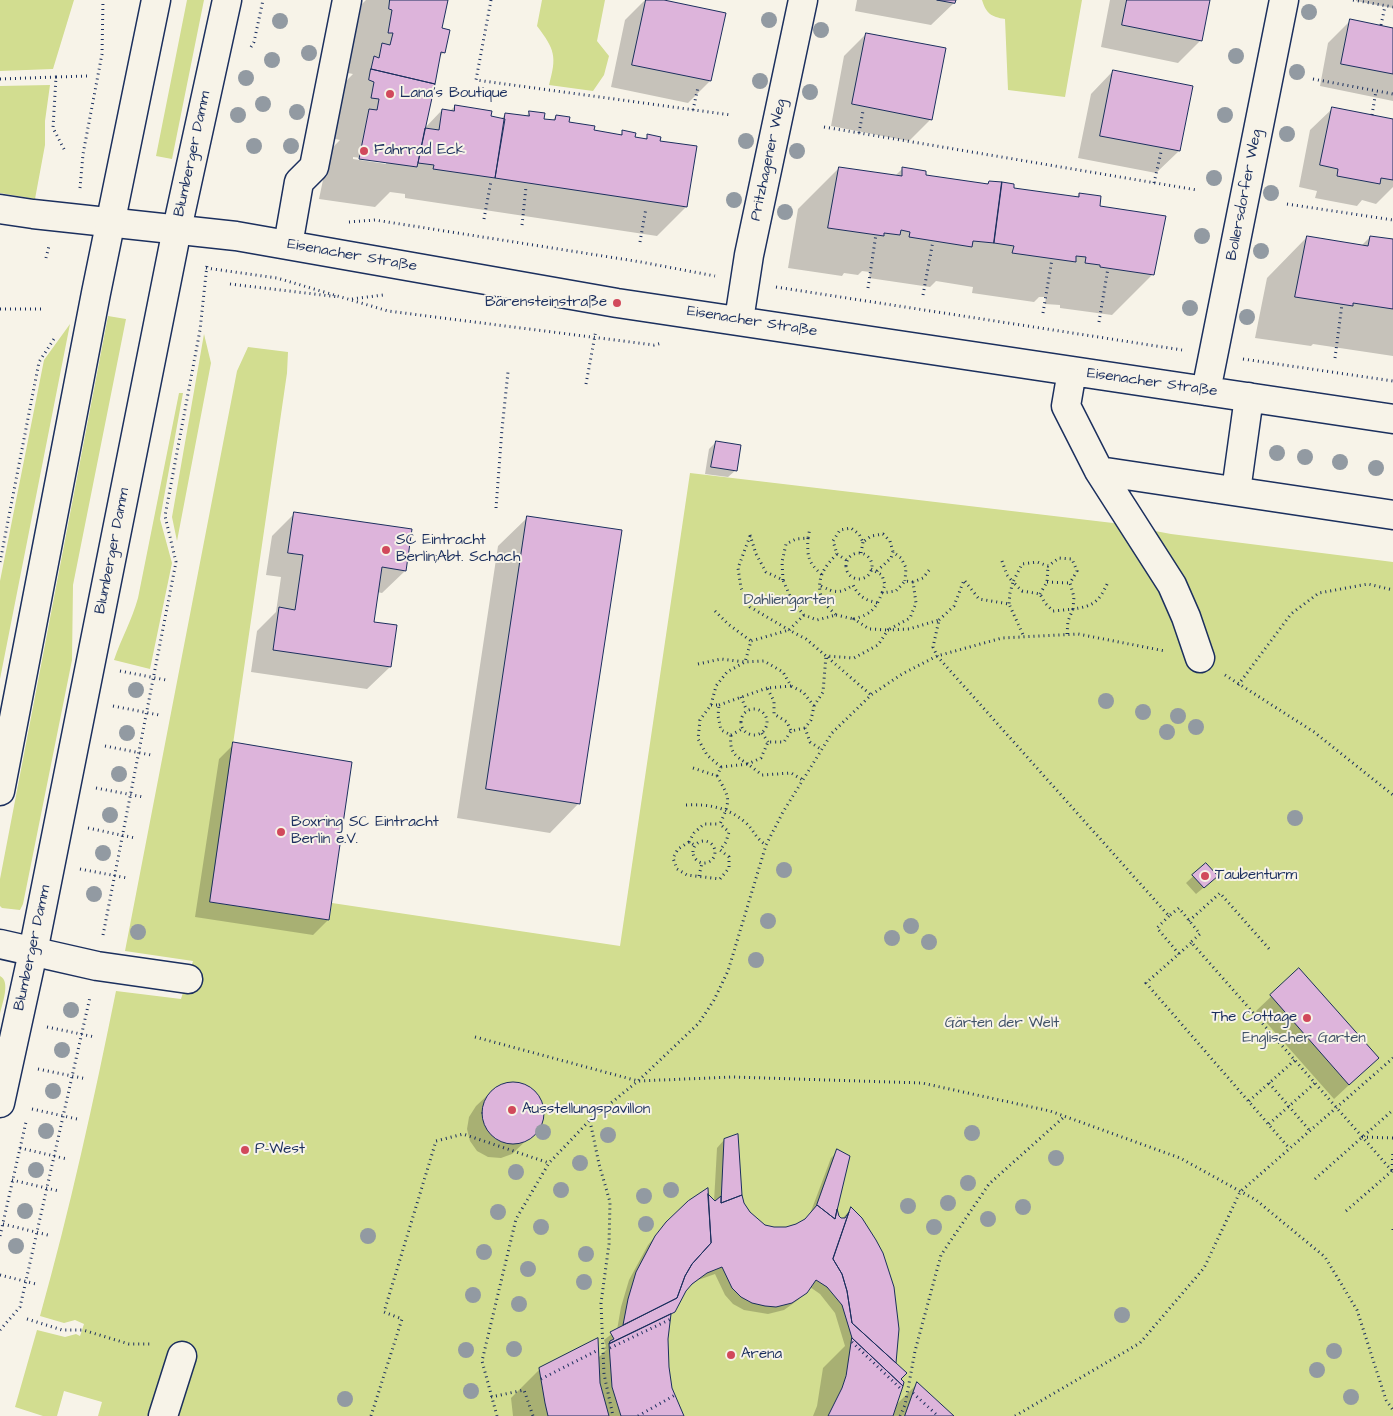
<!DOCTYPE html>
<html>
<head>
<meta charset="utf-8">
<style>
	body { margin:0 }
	canvas { display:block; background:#f7f3e8 }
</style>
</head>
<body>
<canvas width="1393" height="1416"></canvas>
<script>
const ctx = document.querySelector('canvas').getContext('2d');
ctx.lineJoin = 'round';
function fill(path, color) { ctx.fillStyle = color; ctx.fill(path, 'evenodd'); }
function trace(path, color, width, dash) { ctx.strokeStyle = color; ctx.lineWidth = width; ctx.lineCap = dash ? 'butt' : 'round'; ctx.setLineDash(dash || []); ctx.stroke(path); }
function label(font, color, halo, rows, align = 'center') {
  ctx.font = font + ' "Architects Daughter",sans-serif'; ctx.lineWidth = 4; ctx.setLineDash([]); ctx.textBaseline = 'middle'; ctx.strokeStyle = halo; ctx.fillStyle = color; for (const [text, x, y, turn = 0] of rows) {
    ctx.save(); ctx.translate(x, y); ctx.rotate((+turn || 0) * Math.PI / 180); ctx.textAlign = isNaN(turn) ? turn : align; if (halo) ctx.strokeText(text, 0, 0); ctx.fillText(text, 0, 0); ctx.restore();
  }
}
fill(new Path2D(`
	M0,0H74L53,69L0,71Z
	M187,0H204L172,159L156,156Z
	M542,0H605L597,41L609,56L604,75L593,91L549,85C557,56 555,50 537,26Z
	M982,0H1082L1065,97L1008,90L1005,19C991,17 986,13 982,0Z
	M50,85L45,121V145L35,199L0,193V86Z
	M108,316L126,319L73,585L72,660L23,904L20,910L2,908L0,906V879Z
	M70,324L0,679V581L44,360Z
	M204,334L211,363L177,541L172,517Z
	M248,347L288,352L287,373L210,902L329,920L332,903L620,946L690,473L1113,523L1171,534L1393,562V1416H98L102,1402L64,1391L57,1416H43L15,1407L37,1330L65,1337L76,1334L80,1336L84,1324L75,1320L64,1323L40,1316C70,1209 94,1100 116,991L181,999L193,961L125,951L237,371Z
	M179,393H183L160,519L172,563L150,669L114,660C121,639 132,620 138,598Z
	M0,976C11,981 2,1004 0,1014Z`), '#d2dd90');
fill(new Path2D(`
	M366,0H448L446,2L440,29L444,52L438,58L424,129L442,110L450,111L455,106L501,119L506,114L525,117L530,112L542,120L552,121L556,116L568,123L592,131L619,136L623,132L634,138L644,140L648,136L659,142L686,207L657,236L405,198V194L390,192L375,207L319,199L329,151L340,140L331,138L341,86L353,74L348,73L352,50L349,49L353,27L358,22L362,4ZM353,157L386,161V164L353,159Z
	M645,0H657L710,81L688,103L611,87L625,20Z
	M857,0H954V3L931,25L855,11Z
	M1110,0H1209L1200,41L1178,63L1101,47Z
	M1393,0V8L1356,1V0Z
	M1351,20L1393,29V101L1320,86L1328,43Z
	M866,34L931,119L909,141L831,126L844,56Z
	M1113,71L1179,151L1156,173L1078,158L1091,94Z
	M1333,108L1393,120V187L1376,204L1362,200L1357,206L1315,198L1317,191L1299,187L1310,130Z
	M839,168L895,176L903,168L924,176L986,185L989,182L1013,189L1076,198L1079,194L1099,207L1153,274L1112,315L1060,308V305L1045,304L1046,297H1039L1034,302L972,293L973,287L936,281L930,287L869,278L870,272L862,271L858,275L844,273L842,276L788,268L798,209Z
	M1307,237L1361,246L1370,237L1393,240V356L1313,344L1311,346L1255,338L1267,278Z
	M716,442L736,470L728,477L705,474L709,449Z
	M295,513L405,571L382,593L377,592L372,623L390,667L367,689L251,672L257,631L276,612L281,577L266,575L272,536Z
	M528,517L579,803L550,833L457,818L498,546Z
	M234,744L328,920L313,935L195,917L219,759Z
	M1206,864L1209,883L1196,894L1186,883Z
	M1299,970L1378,1058L1334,1099L1256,1011Z
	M515,1083L527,1086L536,1095L542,1106V1118L537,1130L512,1154L501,1158L488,1157L477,1151L470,1141L467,1129L469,1117L476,1106L492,1091L503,1085Z
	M724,1140L742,1200L749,1213L760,1223L774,1228H787L805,1221L810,1214L831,1158L838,1151L837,1216L842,1219L851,1209L899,1379L895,1406L917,1384L952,1416H813L817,1406L823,1368L845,1346L835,1313L820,1294L810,1287L798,1300L784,1310L768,1314L744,1310L733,1304L725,1295L715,1274L698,1280L685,1290L670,1315L666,1353L671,1388L684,1416H513L511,1398L540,1369L598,1358L607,1349L603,1350L606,1346L604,1340L617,1330L621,1307L629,1280L648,1245L669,1220L707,1195L714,1202L717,1148Z`), '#0003');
const building = new Path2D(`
	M390,0H448L442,28L450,30L445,53L441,52L435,84L371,69L374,56L379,58L382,43L390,45L393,33H388L392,10L389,9Z
	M646,0H664L726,13L711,81L632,65Z
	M937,0H956L955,3Z
	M1127,0H1210L1202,41L1122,25Z
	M1350,19L1393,28V74L1341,64Z
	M866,33L946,48L932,120L852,104Z
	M371,69L435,84L417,167L359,159L369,109L377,110L379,99L371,98L374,82L369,80Z
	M1113,70L1193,86L1180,151L1100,136Z
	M455,105L492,111L491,116L505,119L495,178L433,169L434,165L418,163L425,128L439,130L442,109L454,111Z
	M1332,107L1393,119V180L1381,178L1380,184L1337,176L1338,169L1320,165Z
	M529,111L545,113L544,119L555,120L556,115L570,117L569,122L595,126L594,130L622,135V130L636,133L635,137L647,139V134L661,137L660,141L697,146L687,207L495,178L505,113L529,116Z
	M839,167L902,176V167L926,171V175L988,184L989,181L1002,182L994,243L973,241L972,247L909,237L910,232L901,230L900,235L884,233V236L828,228Z
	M1002,182L1014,184V188L1079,197V193L1101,196L1100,206L1166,216L1154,275L1100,267V265L1085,263L1086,257L1076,256V262L1012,253L1014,246L994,243Z
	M1307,236L1368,246L1370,236L1393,239V309L1353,303V306L1295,297Z
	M716,441L741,445L737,471L711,467Z
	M294,512L412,529L406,571L382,567L374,622L397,625L391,667L273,650L279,607L295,610L303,555L288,553Z
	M527,516L622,530L580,804L486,789Z
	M233,742L352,762L329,920L210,902Z
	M1206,863L1218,876L1204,888L1192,875Z
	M1299,968L1379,1058L1349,1085L1270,995Z
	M482 1113a31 31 0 1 1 62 0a31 31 0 1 1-62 0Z
	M738,1134L742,1195L721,1203L724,1139Z
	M837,1149L850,1156L835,1219L817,1205Z
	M708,1188L711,1243L692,1264L685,1276L677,1298L623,1325L628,1299L636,1272L655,1236L666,1222L688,1201Z
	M708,1194L715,1201L721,1196V1203L742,1195L744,1203L750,1212L765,1225L774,1227H786L796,1224L805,1219L817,1205L835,1219L837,1209L839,1216L841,1218H845L849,1212L833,1259L842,1274L847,1291L852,1323L907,1373L901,1379L904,1382L903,1386L852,1338L842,1305L827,1287L816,1280L807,1293L792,1303L776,1307L765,1306L752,1303L741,1297L732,1288L722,1267L707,1273L692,1284L686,1291L675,1312L609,1344L610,1341L614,1339L610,1332L677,1298L685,1276L692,1264L711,1243Z
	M851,1207L862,1218L876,1240L883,1253L894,1287L899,1329L896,1363L852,1323L847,1291L842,1274L833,1259Z
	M671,1314L668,1339L669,1367L672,1388L684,1416H621L612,1387L609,1344Z
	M598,1338L600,1383L609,1416H548L545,1403L539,1368Z
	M852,1338L903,1386L893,1416H828L842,1388L846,1376Z
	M917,1382L954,1416H905Z`);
fill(building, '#ddb4db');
trace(building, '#1b2f5e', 1);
const minor = new Path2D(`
	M0,209L33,214L236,236L617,303L1393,419
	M288,245L299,182L314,167L347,0
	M739,320L749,255L803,0
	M1072,371L1066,406L1099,471L1172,585L1186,617L1200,658
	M1206,391L1284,0
	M1099,471L1393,515
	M1236,491L1249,397
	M0,944L97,966L188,979
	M163,1416L182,1356`);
const major = new Path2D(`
	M0,791L96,293L156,0
	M0,1103L33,952L177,229L227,0`);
trace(minor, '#1b2f5e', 31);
trace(major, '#1b2f5e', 31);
trace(new Path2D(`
	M491,0L476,80L731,115
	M1353,0L1393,7
	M1381,25L1385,6
	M251,47L254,42L263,0
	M56,77L88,76
	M0,79L56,77L53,128L65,151
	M1313,79L1393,94
	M693,110L698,87
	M1372,115L1376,91
	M824,127L1197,190
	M859,133L863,111
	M1154,183L1161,152
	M80,188L83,154L102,54L103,0
	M1287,204L1393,220
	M484,219L491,181
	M349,222L375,220L641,262L715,276
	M522,225L526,187
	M640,242L646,208
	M46,258L49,246
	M206,268L277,278L388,311L654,345L662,343
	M230,284L339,297
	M776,287L1182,350
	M868,288L876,234
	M923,295L933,241
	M352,299L383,295
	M0,309H42
	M1043,313L1052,259
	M1099,322L1108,268
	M1335,358L1342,304
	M1243,359L1393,381
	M586,384L596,330
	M496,508L502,429L508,372
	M750,535L756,554L766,572L783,580L792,601L804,615L817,620L836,615C831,610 823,603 821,596C816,578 825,566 837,554L833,541L840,530L851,528L859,534L863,542L871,536L883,534L890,541L893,552L901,558L906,568L905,581
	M750,536L738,568L741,588L750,607L789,630
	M808,538C807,557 808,562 822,575
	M846 566a13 13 0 1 1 26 0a13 13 0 1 1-26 0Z
	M861,553L863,542
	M837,554L846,560
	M1002,561L1007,575L1013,582L1010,593L1009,604
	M0,562L39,362L54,339
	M871,569L882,575L885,585L882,593
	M877,571L891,558L893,552
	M783,580L782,562L786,544L796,539L808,538L810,528
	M913,582L905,581L896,591L882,593C875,610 871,614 854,619L869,629L888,630L910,618L916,603L913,582L923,578L930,569
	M1047,582L1070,583
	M821,586C835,593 840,594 853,585C859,597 865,600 878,603
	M1040,594L1047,582L1048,566
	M715,611L728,624L751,641
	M804,615L789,630L806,639L826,656L854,658L878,645L888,630L909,629L939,620L933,647L937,656L1169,916L1179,908L1200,934L1191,942L1393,1172
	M836,615L854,619
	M939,620L954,606L964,580L979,599L1009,604L1024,637
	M1067,634L1068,621L1073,609L1053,611L1045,603L1040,594L1022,591L1013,582L1022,564L1037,562L1048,566L1059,558L1072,559L1077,571L1070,583L1074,597L1073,609C1094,606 1099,602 1108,582
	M698,664L721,659L745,662L751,641L789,630
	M120,671L166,680
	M1225,675L1314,732L1393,795
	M1238,685L1291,614L1319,593L1368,584L1393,590
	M791,686L767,688L774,701V714L787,722L791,731
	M741,697L747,711
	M711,705H719L718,716L721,730L731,735C729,752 735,756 748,764L761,758L768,742H784L791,731L805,728
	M719,705L767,688
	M113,706L159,715
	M814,706L823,692L826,656L871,695
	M741 722a13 13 0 1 1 26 0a13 13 0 1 1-26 0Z
	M762,733L768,742
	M731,735L742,729
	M105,746L151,755
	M721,767L707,755L698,739L700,720L711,705L716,686L727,672L745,662L764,661L783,672L791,686L803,692L814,706L811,720L805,728L810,742L822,750
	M693,768L717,776C730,798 731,800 720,824L729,832L726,842L720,850L729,857V868L720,879L687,875L677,869L673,858L678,849L689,842L696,846
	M717,776L721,767L748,764L762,775L791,773L803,780
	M96,788L143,797
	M686,805C708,804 727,807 745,822C754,830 755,838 766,845
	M88,828L135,838
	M693 852a11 11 0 1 1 22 0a11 11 0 1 1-22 0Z
	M689,842L694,833L704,824H720
	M80,869L127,878
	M699,876L702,863
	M1169,916L1157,928L1179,954
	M1189,921L1220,893L1271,951
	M103,935L176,562L165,516L200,330L207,265
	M1191,943L1146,983L1289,1148
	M47,1027L95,1037
	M475,1037L638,1081L733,1077L922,1083L1050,1111L1180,1158L1256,1200L1325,1257L1357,1310L1386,1400L1393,1410
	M38,1069L87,1079
	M1269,1083L1310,1131
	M1249,1101L1295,1060
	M32,1109L77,1119
	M590,1121L599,1164L610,1202L609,1244L601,1303L604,1374L613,1416
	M1269,1124L1315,1083
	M1362,1137L1393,1138
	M20,1148L67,1159
	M1392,1170L1393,1150
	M1315,1179L1393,1110
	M12,1180L59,1191
	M1346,1211L1392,1171
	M3,1224L48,1235
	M1393,1229V1230
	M0,1236L26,1122
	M0,1275L36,1284
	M27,1319L62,1330H83L129,1344H152
	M0,1330L20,1307L90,997
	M852,1342L902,1390
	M610,1348L671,1319
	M541,1379L598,1350
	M913,1393L938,1416
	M491,1397L524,1390L533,1416
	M371,1416L402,1319L384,1312L436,1141L463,1134L549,1163
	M497,1416L482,1361L516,1219L549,1163L590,1120L638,1081L699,1023L714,1000L728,971L766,845L783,812L832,733L871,695L902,674L937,656L1002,638L1078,634L1165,651
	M638,1416L675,1395
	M900,1416L905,1405L915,1351L941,1255L989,1184L1065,1116
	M1015,1416L1140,1343L1204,1268L1240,1192L1393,1058`), '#1b2f5e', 3, [1, 4]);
trace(minor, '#f7f3e8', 28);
trace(major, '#f7f3e8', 28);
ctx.fillStyle = '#929aa2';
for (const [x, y] of [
	[1309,12],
	[769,20],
	[280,21],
	[821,30],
	[309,53],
	[1236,56],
	[272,60],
	[1297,72],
	[246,78],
	[760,81],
	[810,92],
	[263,104],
	[297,112],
	[238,115],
	[1225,115],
	[1287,134],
	[746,141],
	[254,146],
	[291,146],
	[797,151],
	[1214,178],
	[1271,193],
	[734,200],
	[785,212],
	[1202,236],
	[1261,251],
	[1190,308],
	[1247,317],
	[1277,453],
	[1305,457],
	[1340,462],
	[1376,468],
	[136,690],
	[1106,701],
	[1143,712],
	[1178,716],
	[1196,727],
	[1167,732],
	[127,733],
	[119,774],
	[110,815],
	[1295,818],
	[103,853],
	[784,870],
	[94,894],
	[768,921],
	[911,926],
	[138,932],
	[892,938],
	[929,942],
	[756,960],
	[71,1010],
	[62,1050],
	[53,1091],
	[46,1131],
	[543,1132],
	[972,1133],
	[608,1135],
	[1056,1158],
	[580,1163],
	[36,1170],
	[516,1172],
	[968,1183],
	[561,1190],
	[671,1190],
	[644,1196],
	[948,1203],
	[908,1206],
	[1023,1207],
	[25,1211],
	[498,1212],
	[988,1219],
	[646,1224],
	[541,1227],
	[934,1227],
	[368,1236],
	[16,1246],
	[484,1252],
	[586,1254],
	[528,1269],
	[584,1282],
	[473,1295],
	[519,1304],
	[1122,1315],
	[514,1349],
	[466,1350],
	[1334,1351],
	[1317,1370],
	[471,1391],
	[1351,1397],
	[345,1399]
]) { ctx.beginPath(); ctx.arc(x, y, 8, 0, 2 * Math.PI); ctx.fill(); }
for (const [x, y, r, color] of [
	[390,94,5,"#d1495b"],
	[364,151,5,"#d1495b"],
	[617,303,5,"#d1495b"],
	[386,550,5,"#d1495b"],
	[281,832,5,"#d1495b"],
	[1205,876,5,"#d1495b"],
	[1307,1018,5,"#d1495b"],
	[512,1110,5,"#d1495b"],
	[245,1150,5,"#d1495b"],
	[731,1355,5,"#d1495b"]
]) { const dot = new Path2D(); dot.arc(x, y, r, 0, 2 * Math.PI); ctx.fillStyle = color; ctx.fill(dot); trace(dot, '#f7f3e8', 2); }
label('15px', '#1b2f5e', '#f7f3e8', [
	["Lana's Boutique",400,94],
	["Fahrrad Eck",374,151],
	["Bärensteinstraße",607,303,"right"],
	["SC Eintracht",396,541],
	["Berlin;Abt. Schach",396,558],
	["Boxring SC Eintracht",291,823],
	["Berlin e.V.",291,840],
	["Taubenturm",1215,876],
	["The Cottage",1297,1018,"right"],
	["Ausstellungspavillon",522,1110],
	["P-West",255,1150],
	["Arena",741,1355]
], 'left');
label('15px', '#1b2f5e', '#f7f3e8', [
	["Blumberger Damm",193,154,-78],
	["Pritzhagener Weg",769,160,-78],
	["Bollersdorfer Weg",1245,195,-79],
	["Eisenacher Straße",352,256,10],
	["Eisenacher Straße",752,322,9],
	["Eisenacher Straße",1152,383,8],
	["Blumberger Damm",113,551,-79],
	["Blumberger Damm",33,948,-78]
]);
label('15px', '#405268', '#f7f3e8', [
	["Dahliengarten",789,601],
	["Gärten der Welt",1002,1024],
	["Englischer Garten",1304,1039]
]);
</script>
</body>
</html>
